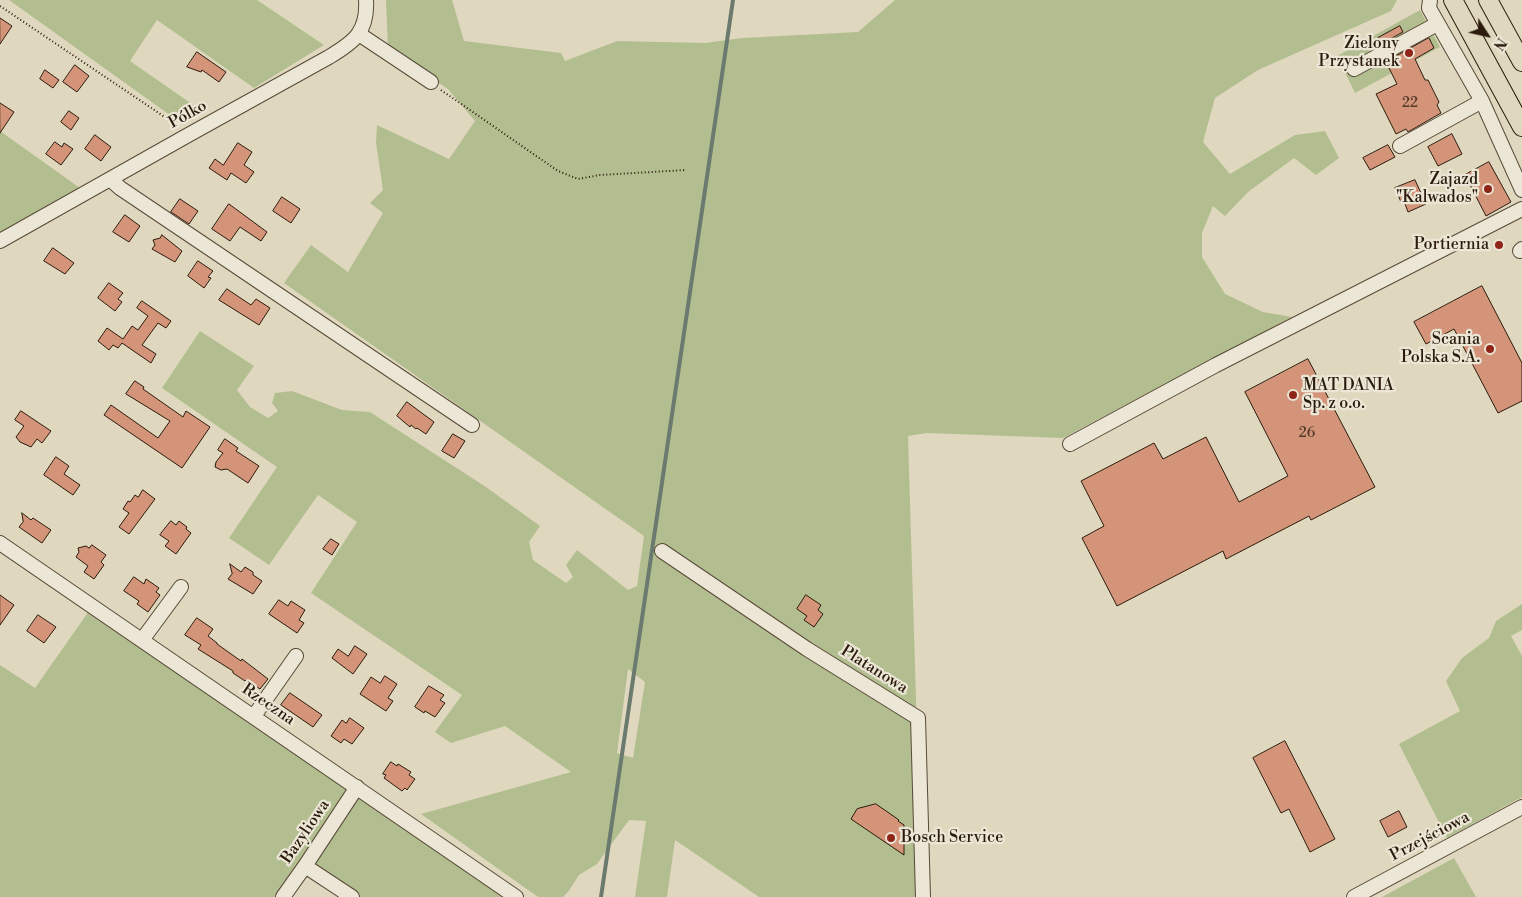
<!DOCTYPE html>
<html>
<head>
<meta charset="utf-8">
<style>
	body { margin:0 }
	#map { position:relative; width:1522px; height:897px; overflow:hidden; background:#e0d8be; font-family:"Libre Bodoni",serif }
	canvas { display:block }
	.north { position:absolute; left:1462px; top:10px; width:50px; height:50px; -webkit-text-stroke:4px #ebe6d5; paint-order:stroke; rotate:125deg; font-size:14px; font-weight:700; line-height:20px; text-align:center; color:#2b1b0c }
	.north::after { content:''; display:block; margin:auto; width:18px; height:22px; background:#2b1b0c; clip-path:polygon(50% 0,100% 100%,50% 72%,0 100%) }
</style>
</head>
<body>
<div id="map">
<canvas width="1522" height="897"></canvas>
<div class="north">N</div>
</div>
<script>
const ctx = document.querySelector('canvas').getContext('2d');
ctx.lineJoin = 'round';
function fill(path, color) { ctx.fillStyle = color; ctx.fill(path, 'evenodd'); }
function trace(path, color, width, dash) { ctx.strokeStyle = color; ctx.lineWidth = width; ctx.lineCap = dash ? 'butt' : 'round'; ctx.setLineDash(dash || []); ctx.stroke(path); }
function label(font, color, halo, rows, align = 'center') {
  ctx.font = font + ' "Libre Bodoni",serif'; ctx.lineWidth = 4.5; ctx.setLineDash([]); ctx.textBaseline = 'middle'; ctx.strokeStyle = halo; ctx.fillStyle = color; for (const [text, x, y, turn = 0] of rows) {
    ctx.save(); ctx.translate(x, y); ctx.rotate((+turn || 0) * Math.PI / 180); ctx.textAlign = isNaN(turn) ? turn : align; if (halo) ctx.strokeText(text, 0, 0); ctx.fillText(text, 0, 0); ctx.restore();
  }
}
fill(new Path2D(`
	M9,0H257L324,45L254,88L157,20L130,61L202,111L181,123Z
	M386,0H452L464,41L561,53L565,61L617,41L705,43L742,38L858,32L895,0H1397L1391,11L1258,70L1215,98L1203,142L1230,174L1295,135L1325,131L1339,158L1316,175L1294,158L1248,192L1225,216L1213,206L1202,233V257L1225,294L1263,312L1292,317L1063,438L927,433L908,436L922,897H759L675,840L667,897H635L646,821L629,820L597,864L579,875L568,892L563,897H538L421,814L571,772L505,726L451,743L435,732L462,695L311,593L357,522L318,495L269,565L229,538L277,467L162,388L200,331L254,366L237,390L250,407L268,418L278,411L272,403L275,393L292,391L342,410L370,412L486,487L540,526L529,542L533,560L566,583L573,577L566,565L577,550L628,590L637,586L644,536L284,283L311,245L348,272L383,213L370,203L383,190L376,143L377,125L449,159L475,121L448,89L388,50ZM628,669L645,682L633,758L617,753Z
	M1420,10L1440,47L1355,93L1337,56Z
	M0,131L80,188L0,234Z
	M1522,604V630L1511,636L1522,656V797L1447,838L1399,744L1460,711L1446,681L1462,658L1489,638L1496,621Z
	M89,611L350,791L277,897H0V665L35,688Z
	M358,797L503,897H359L313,866Z
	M1454,858L1476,897H1382Z`), '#b3be90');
trace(new Path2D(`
	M601,897L733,0`), '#6a7a6f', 4);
const building = new Path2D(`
	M0,18L12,26L0,44Z
	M1400,26L1403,32L1381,44L1378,38Z
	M1429,38L1434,48L1415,59L1425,80H1428L1439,102L1437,105L1441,113L1408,132L1406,129L1396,134L1376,94L1397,84L1386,62Z
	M197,52L226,72L219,82L202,70L201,72L187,67Z
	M75,65L89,76L77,92L63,82Z
	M45,70L59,80L53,88L40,79Z
	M0,103L14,112L0,133Z
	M69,111L79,118L71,130L61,122Z
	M1452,134L1462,154L1438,166L1428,147Z
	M95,135L111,147L101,161L85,149Z
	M55,142L62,147L64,143L73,149L61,165L46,154Z
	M238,143L252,152L244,165L254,172L246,183L231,173L227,180L209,168L215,159L223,165Z
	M1388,145L1395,157L1370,170L1363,158Z
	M1489,162L1511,202L1486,216L1465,175Z
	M1415,180L1426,204L1408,212L1404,201L1401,202L1395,188Z
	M282,197L300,209L291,223L273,211Z
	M180,199L198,211L189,224L171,212Z
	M229,204L267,232L261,241L240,227L230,241L212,229Z
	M125,215L140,226L129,242L113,232Z
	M162,235L182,251L175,262L152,249L155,245L153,240L160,238Z
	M53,248L74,263L65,274L44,261Z
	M198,261L213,271L208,277L211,278L204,288L188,276Z
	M109,283L123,293L118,299L122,302L115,311L98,298Z
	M1482,286L1522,363V401L1498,413L1454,329L1426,344L1414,322Z
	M227,289L251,305L256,299L270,308L259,325L219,300Z
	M142,301L171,321L166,328L158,323L142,345L156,354L151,363L122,343L118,348L113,345L109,350L98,341L107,328L123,339L132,326L138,330L148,316L137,308Z
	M1308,359L1375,487L1311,520L1309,516L1226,559L1223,551L1117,606L1082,538L1104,526L1081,481L1154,443L1163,459L1206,437L1239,502L1288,476L1245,392Z
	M135,381L144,387L143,389L183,417L186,411L210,427L182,468L104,415L111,405L158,438L170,421L126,394Z
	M407,402L434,422L426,434L417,428L416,429L411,425L410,427L397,416Z
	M21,411L51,431L42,443L37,439L31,447L20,442L16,437L24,426L15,420Z
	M453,434L465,441L454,458L442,451Z
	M225,439L238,448L236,451L259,466L248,483L227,469L221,470L215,467L216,462L223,453L218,450Z
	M56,457L69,466L64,474L80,485L73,495L44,475Z
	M143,490L155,499L129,534L119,527L129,513L123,509L128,501L130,502L135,495L138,497Z
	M22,513L31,520L33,518L51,530L42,543L19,527L23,522Z
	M171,521L176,525L179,521L187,527L186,529L191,533L176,554L165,546L169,541L160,535Z
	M331,539L339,544L332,555L323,549Z
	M92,545L106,555L101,562L104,565L94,579L84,572L88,566L76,557L79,552L78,548L86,546L89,548Z
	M230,564L241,572L245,567L253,572V575L262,581L253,594L228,579L232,574Z
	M134,577L144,584L146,579L159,588L156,592L160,595L148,612L137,604L139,601L124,591Z
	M0,595L14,605L0,625Z
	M806,595L821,605L818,610L823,614L814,627L804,620L807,616L797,609Z
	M279,600L288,606L291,601L305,610L299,620L304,623L297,633L269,614Z
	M38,615L56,627L44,643L27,631Z
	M197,618L213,629L208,636L217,643V644L241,661L242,659L268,679L260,689L246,680L245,681L233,673V671L198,649L201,645L185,635Z
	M355,646L367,654L353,674L332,658L338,649L348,656Z
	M385,676L397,684L388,698L393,701L386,711L360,694L371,677L380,683Z
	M429,686L444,695L440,700L445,703L435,717L425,711L424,713L415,707Z
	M290,693L322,715L313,727L281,705Z
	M350,718L364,728L352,744L344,739L341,743L331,736L342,720L346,723Z
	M1285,741L1335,839L1310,852L1289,809L1281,813L1253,758Z
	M391,762L397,766L398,764L411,772L409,775L415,779L407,790L405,788L402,791L384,778L386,775L383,774Z
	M876,804L899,820L898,821L904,825V855L851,819L857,809Z
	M1399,811L1407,827L1388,837L1380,821Z`);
fill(building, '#d3947a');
trace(building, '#2b1b0c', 1);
const minor = new Path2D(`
	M1430,0L1429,8L1482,101L1522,190
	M359,34L431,82
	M1354,69L1437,24
	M1400,146L1482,101
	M110,179L120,188L472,425
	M0,241L190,134L329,57C354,42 368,32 366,0
	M1520,251L1522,249
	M1070,444L1216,365L1522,209
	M0,543L516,897
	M662,551L807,649L918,718L923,897
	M142,640L181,587
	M254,716L296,656
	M305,866L352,897
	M283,897L305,866L357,787
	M1354,897L1522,807`);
const major = new Path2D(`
	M1453,0L1522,127
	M1488,0L1522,62`);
trace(minor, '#584a38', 16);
trace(major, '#2b1b0c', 20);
trace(new Path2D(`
	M0,6L178,126
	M441,90L558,171L578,179L600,175L686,170`), '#2b1b0c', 2, [1, 2.5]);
trace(minor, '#ebe6d5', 14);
trace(major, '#e0d8be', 18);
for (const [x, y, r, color] of [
	[1409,53,5,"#8f2418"],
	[1488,189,5,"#8f2418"],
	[1499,245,5,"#8f2418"],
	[1490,349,5,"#8f2418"],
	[1293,395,5,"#8f2418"],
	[891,838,5,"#8f2418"]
]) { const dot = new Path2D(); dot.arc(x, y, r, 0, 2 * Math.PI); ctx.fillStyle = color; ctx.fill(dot); trace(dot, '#ebe6d5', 2); }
label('14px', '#553928', null, [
	["22",1410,104],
	["26",1307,434]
]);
label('16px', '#2b1b0c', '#ebe6d5', [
	["Zielony",1399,44],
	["Przystanek",1399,62],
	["Zajazd",1478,180],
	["\"Kalwados\"",1478,198],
	["Portiernia",1489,245],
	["Scania",1480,340],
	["Polska S.A.",1480,358],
	["MAT DANIA",1303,386,"left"],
	["Sp. z o.o.",1303,404,"left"],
	["Bosch Service",901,838,"left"]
], 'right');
label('16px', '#2b1b0c', '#ebe6d5', [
	["Pólko",188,115,-29],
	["Platanowa",874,670,32],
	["Rzeczna",268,705,34],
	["Bazyliowa",306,832,-56],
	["Przejściowa",1430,837,-28]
]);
</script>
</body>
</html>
